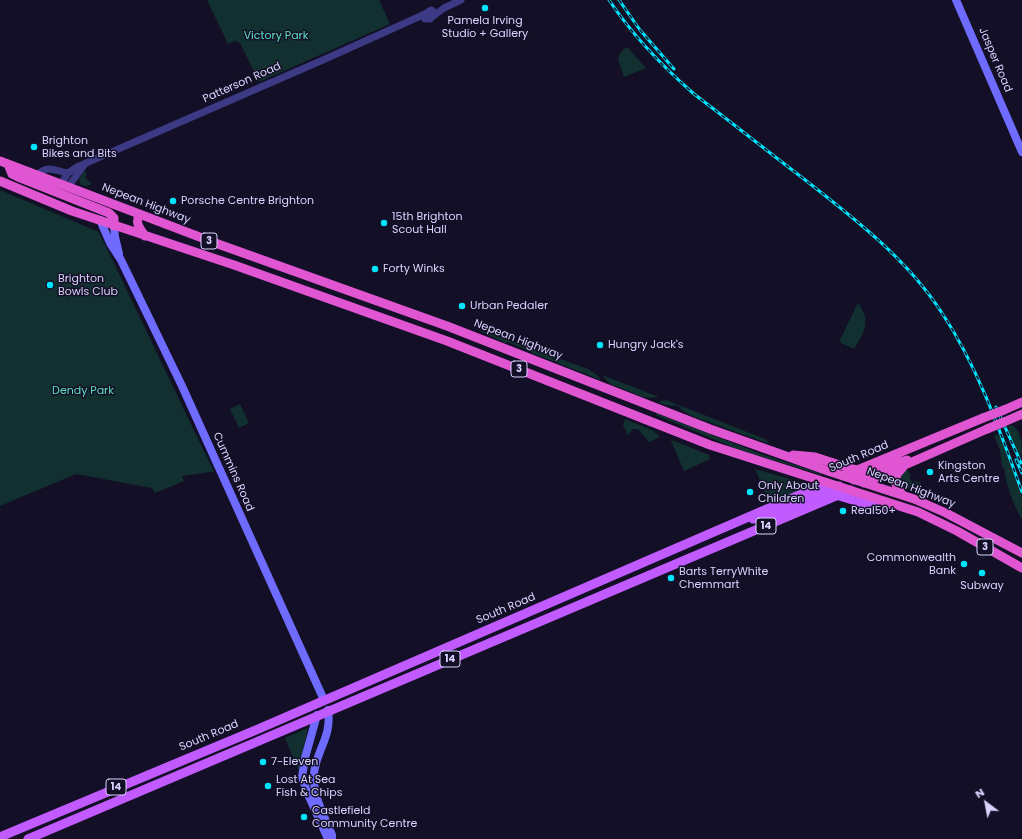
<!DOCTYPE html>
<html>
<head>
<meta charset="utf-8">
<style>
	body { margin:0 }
	#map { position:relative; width:1022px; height:839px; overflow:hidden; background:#130f26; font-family:Poppins,sans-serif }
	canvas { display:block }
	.north { position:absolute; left:966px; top:783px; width:40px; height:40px; -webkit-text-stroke:3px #130f26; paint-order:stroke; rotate:328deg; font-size:11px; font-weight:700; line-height:16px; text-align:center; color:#d9d4ff }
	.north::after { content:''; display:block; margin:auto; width:14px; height:18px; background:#d9d4ff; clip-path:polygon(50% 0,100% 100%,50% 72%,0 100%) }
</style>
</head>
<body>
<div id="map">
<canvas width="1022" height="839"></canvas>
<div class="north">N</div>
</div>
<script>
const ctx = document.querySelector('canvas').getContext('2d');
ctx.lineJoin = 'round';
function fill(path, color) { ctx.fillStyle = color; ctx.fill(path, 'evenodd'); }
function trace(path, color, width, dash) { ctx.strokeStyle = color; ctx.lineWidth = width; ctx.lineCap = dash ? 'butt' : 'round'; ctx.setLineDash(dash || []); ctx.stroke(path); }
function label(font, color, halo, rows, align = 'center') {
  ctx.font = font + ' Poppins,sans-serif'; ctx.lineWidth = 3; ctx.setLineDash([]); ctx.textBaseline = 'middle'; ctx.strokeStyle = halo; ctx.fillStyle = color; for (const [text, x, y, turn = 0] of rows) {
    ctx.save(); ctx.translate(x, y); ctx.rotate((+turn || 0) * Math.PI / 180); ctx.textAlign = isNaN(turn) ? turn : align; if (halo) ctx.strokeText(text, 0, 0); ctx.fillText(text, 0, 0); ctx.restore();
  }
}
fill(new Path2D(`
	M207,0H379L390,24L259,82L240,43L235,41L228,44Z
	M625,48H628L646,68L624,77L618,59L620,53Z
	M84,171L87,173L85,178L92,184L87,186L81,185L79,180Z
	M0,190L99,232L214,472H211L182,476L184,481L155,493L152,488L76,474L0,506Z
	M858,303C872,322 864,332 854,349L839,342Z
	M478,330L483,331L588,369L597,375L601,380L532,353L529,351L508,342L505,343Z
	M602,375L659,397L651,398L643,397L610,384Z
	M666,400L765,439L770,444L692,416L680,409L681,407L674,405L673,406L665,405L658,402Z
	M240,404L249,423L239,428L230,409Z
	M656,413L761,454L822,474L821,475L737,449L656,415Z
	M625,419L654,431L660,437L649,442L638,429H633L628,435L623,425Z
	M1012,425C1022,432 1022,445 1022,456L1021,455L1019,456L1007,430L1009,429L1008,426Z
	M999,434L1022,497V520C1013,504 1006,485 1004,467H1002L1000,450L994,436Z
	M672,440L709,455L710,459L684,471L671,441Z
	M755,469L804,483L806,488L770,503Z
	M907,469L911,476L909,478C913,484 915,480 920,482L921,486L908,489L901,487L899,477Z
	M308,728L299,771L285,738Z`), '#12302f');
trace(new Path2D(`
	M431,10L433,11V16L430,19H425V14Z
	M432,17L444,8L461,0
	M37,175C49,164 54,171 68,173
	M61,184L68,173L77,167L323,60L425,14
	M68,187L85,164`), '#3d3a85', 7);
trace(new Path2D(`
	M956,0L1022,152
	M100,220L110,243L121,260L182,386L324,700
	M114,226L115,237L119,254
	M328,710C332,737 317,749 314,773C312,795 324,815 332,835V839
	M317,715L305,758L302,777L307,792L328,839`), '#6f6bff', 8);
trace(new Path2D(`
	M836,495L879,508L894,505
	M753,519L765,517L839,486
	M0,837L256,730L827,483
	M28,839L850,490`), '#c25bff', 9);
trace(new Path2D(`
	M0,161L218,244L447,326L710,429L831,472L914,499L946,513L1022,553
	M8,164L12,174L18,177L109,213L114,218V226
	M0,181L72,211L234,265L447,341L710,445L918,512L957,531L1022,568
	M139,215C135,224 140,228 145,236
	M1004,410L1022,402
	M1004,422L1022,414
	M793,455L815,457L852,469L858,470
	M843,476L983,418
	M854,480L890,465L907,460
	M864,483L987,429
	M902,495L895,482L897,474L903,467`), '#e055d1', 9);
const rail = new Path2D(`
	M609,0C633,36 662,66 694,94C731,122 767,151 804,179C854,218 907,259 942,313C978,367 1000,431 1022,492
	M619,0L640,30L674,69
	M996,407L1021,463
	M1016,460L1022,473`);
trace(rail, '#00e5ff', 3);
trace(rail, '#130f26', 1.5, [4.5]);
trace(new Path2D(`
	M983,418L1004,410
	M987,429L1004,422`), '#e055d1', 9);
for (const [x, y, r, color] of [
	[485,8,4,"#00e5ff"],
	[34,147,4,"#00e5ff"],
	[173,201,4,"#00e5ff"],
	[384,223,4,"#00e5ff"],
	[375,269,4,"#00e5ff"],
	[50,285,4,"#00e5ff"],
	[462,306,4,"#00e5ff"],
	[600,345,4,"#00e5ff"],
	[930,472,4,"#00e5ff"],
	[750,492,4,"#00e5ff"],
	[843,511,4,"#00e5ff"],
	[964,564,4,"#00e5ff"],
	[982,573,4,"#00e5ff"],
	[671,578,4,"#00e5ff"],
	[263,762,4,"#00e5ff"],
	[268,786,4,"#00e5ff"],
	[304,817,4,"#00e5ff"]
]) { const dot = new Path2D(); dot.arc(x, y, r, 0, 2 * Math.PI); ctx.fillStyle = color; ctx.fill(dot); trace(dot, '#130f26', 1.5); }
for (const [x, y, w] of [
	[209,241,16],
	[519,369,16],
	[766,526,20],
	[985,547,16],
	[450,659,20],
	[116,787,20]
]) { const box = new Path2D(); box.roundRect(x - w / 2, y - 8, w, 16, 3); ctx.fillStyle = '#130f26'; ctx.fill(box); trace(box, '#d9d4ff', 1); }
label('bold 10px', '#d9d4ff', null, [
	["3",209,241],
	["3",519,369],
	["14",766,526],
	["3",985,547],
	["14",450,659],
	["14",116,787]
]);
label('11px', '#d9d4ff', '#130f26', [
	["Pamela Irving",485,21,"center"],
	["Studio + Gallery",485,34,"center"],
	["Brighton",42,141],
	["Bikes and Bits",42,154],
	["Porsche Centre Brighton",181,201],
	["15th Brighton",392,217],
	["Scout Hall",392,230],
	["Forty Winks",383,269],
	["Brighton",58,279],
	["Bowls Club",58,292],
	["Urban Pedaler",470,306],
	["Hungry Jack's",608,345],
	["Kingston",938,466],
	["Arts Centre",938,479],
	["Only About",758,486],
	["Children",758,499],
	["Real50+",851,511],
	["Commonwealth",956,558,"right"],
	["Bank",956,571,"right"],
	["Barts TerryWhite",679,572],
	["Chemmart",679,585],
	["Subway",982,586,"center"],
	["7-Eleven",271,762],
	["Lost At Sea",276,780],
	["Fish & Chips",276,793],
	["Castlefield",312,811],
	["Community Centre",312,824]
], 'left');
label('11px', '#5fe0c0', '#130f26', [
	["Victory Park",276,36],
	["Dendy Park",83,391]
]);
label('11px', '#d9d4ff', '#130f26', [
	["Jasper Road",995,60,67],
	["Patterson Road",242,83,-24],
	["Nepean Highway",146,204,21],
	["Nepean Highway",518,340,21],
	["South Road",859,457,-23],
	["Cummins Road",233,472,66],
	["Nepean Highway",911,488,21],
	["South Road",506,609,-23],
	["South Road",209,736,-23]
]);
</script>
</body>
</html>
